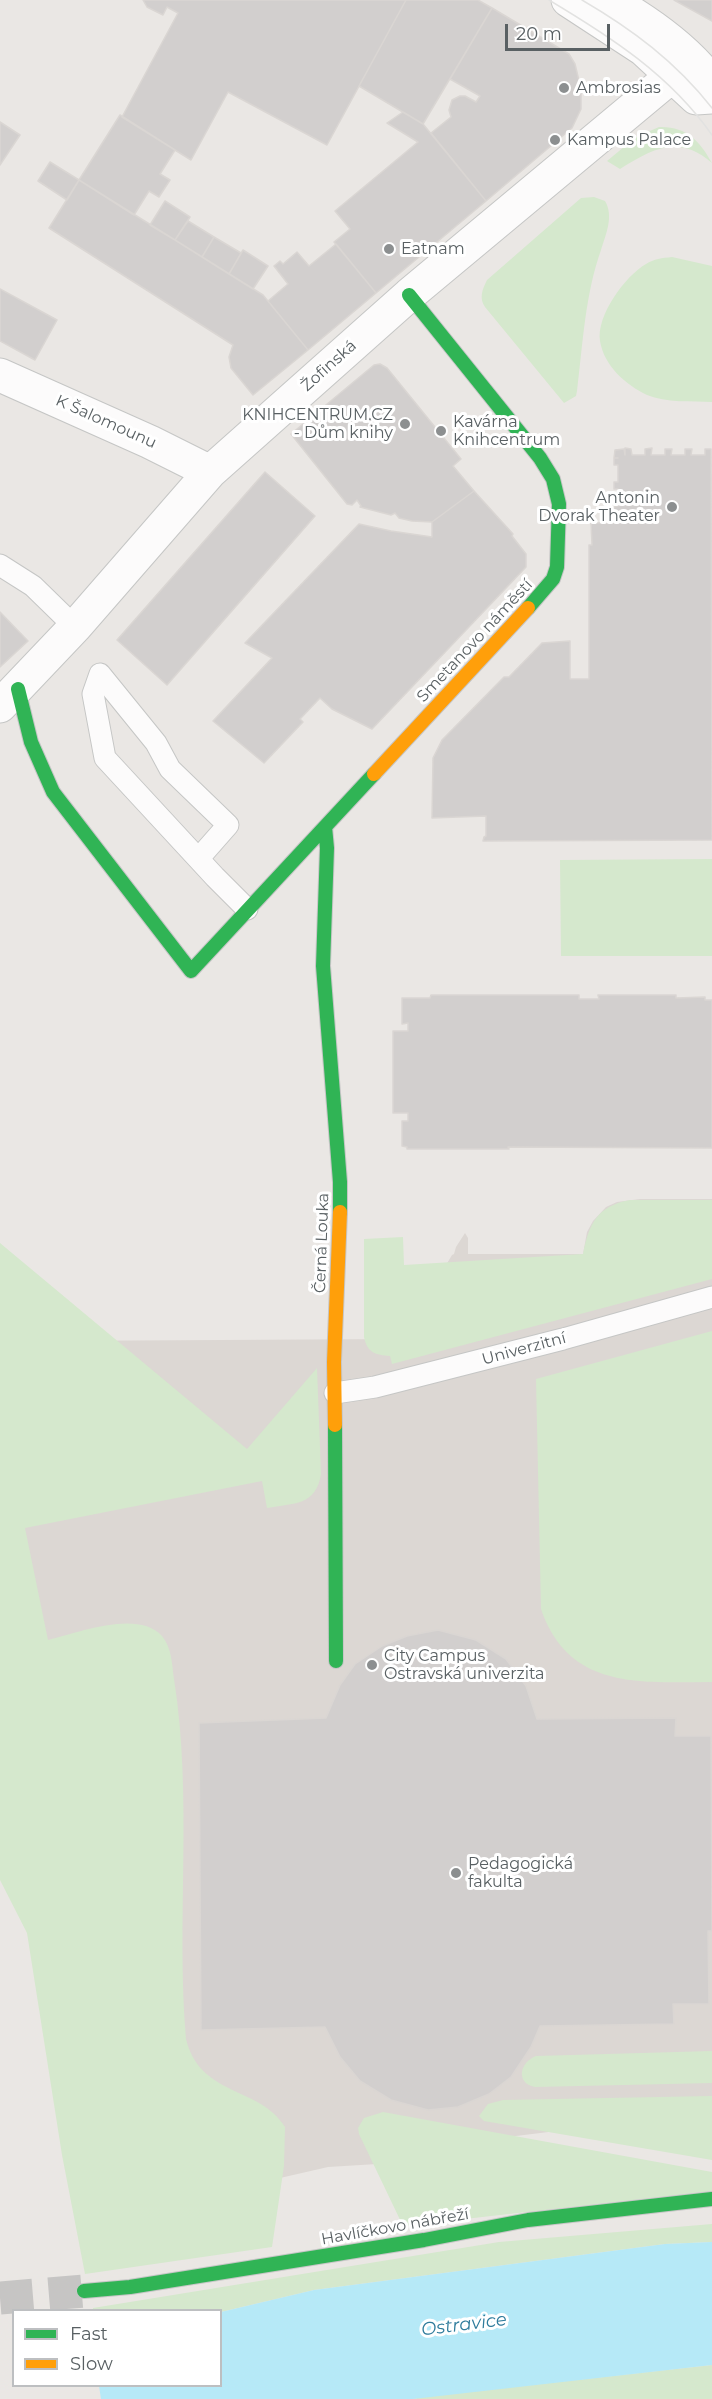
<!DOCTYPE html>
<html>
<head>
<meta charset="utf-8">
<style>
	body { margin:0 }
	#map { position:relative; width:712px; height:2399px; overflow:hidden; background:#eae7e4; font-family:Montserrat,sans-serif }
	canvas { display:block }
	.legend { position:absolute; left:12px; top:2309px; width:210px; height:78px; box-sizing:border-box; background:#fff; border:2px solid #bdbfc1; margin:0; padding:8px 10px; list-style:none; font-size:18px; color:#596063 }
	.legend li { display:flex; align-items:center; gap:12px; height:30px }
	.legend b { width:30px; border:2px solid #bdbfc1 }
	.scale { position:absolute; left:505px; top:24px; width:105px; height:27px; box-sizing:border-box; border:3px solid #596063; border-top:0; padding-left:8px; font-size:18px; line-height:21px; white-space:nowrap; color:#596063; -webkit-text-stroke:4px #fff; paint-order:stroke }
</style>
</head>
<body>
<div id="map">
<canvas width="712" height="2399"></canvas>
<ul class="legend">
<li><b style="height:8px;background:#30b455"></b>Fast</li>
<li><b style="height:8px;background:#ff9f0a"></b>Slow</li>
</ul>
<div class="scale">20 m</div>
</div>
<script>
const ctx = document.querySelector('canvas').getContext('2d');
ctx.lineJoin = 'round';
function fill(path, color) { ctx.fillStyle = color; ctx.fill(path, 'evenodd'); }
function trace(path, color, width, dash) { ctx.strokeStyle = color; ctx.lineWidth = width; ctx.lineCap = dash ? 'butt' : 'round'; ctx.setLineDash(dash || []); ctx.stroke(path); }
function label(font, color, halo, rows, align = 'center') {
  ctx.font = font + ' Montserrat,sans-serif'; ctx.lineWidth = 6; ctx.setLineDash([]); ctx.textBaseline = 'middle'; ctx.strokeStyle = halo; ctx.fillStyle = color; for (const [text, x, y, turn = 0] of rows) {
    ctx.save(); ctx.translate(x, y); ctx.rotate((+turn || 0) * Math.PI / 180); ctx.textAlign = isNaN(turn) ? turn : align; if (halo) ctx.strokeText(text, 0, 0); ctx.fillText(text, 0, 0); ctx.restore();
  }
}
fill(new Path2D(`
	M640,1199H712V2118L630,2122L467,2142L410,2162L328,2167L219,2192L35,1709L22,1494L40,1341L402,1339L452,1255L454,1254L456,1247L465,1233L468,1238V1254H583L587,1232L593,1221L606,1207L617,1202Z`), '#dcd7d3');
fill(new Path2D(`
	M659,127C686,126 700,141 712,163C679,134 652,149 620,169L607,161L636,137Z
	M594,197L605,201C614,216 606,234 601,250C585,295 583,343 577,391L576,396L564,403L485,307C479,298 482,290 487,280L581,198Z
	M672,257L712,266V402C692,401 666,403 647,395C626,385 604,366 600,341C596,316 625,276 646,264C654,259 662,258 672,257Z
	M712,859V956H561L560,860Z
	M630,1200H712V1279L392,1364L390,1356C376,1355 367,1353 364,1337V1239L403,1237L404,1265L583,1254C589,1224 597,1206 630,1200Z
	M0,1243L247,1449L317,1368L321,1474C316,1506 294,1503 267,1508L262,1481L25,1528L48,1640C77,1633 138,1609 162,1636C172,1648 172,1665 174,1679C193,1798 176,1919 186,2039C200,2097 260,2086 285,2127L284,2166L272,2247L85,2274L62,2155L27,1933L0,1880Z
	M712,1331V1682C642,1682 569,1691 541,1609L536,1379Z
	M712,2051V2083L535,2087C515,2083 520,2062 536,2056Z
	M712,2096V2160L484,2121L479,2116L488,2104L503,2100Z
	M383,2112L712,2172V2191L403,2226L359,2134L358,2128L364,2118Z
	M712,2224V2242L665,2244L314,2290L221,2312L93,2310V2308L499,2242Z
	M712,2365V2399H413L421,2397Z`), '#d5e8cd');
fill(new Path2D(`
	M712,2242V2365L413,2399H0V2363L14,2386H220L221,2312L314,2290L665,2244Z`), '#b6e9f7');
fill(new Path2D(`
	M14,2357V2386H99L101,2399H0V2360Z`), '#eae7e4');
const building = new Path2D(`
	M143,0H406L327,145L228,92L191,160L122,117L178,13L167,7L163,15L147,7Z
	M406,0H478L492,8L423,124L359,86Z
	M674,0H712V21Z
	M492,8L569,54L575,64L581,89V109L572,128L486,201L431,133L451,117L449,110L452,100L460,96H465L476,102L480,96L450,79Z
	M403,112L423,124L486,201L376,293L334,242L350,229L335,211L418,142L387,123Z
	M120,115L175,150L160,174L170,180L159,197L149,191L134,215L79,180Z
	M0,122L20,135L0,165Z
	M50,162L79,180L67,200L38,181Z
	M79,180L263,295L308,350L253,395L231,368L229,357L233,345L49,228Z
	M165,201L190,217L175,240L150,225Z
	M188,221L214,237L202,257L175,240Z
	M214,237L241,253L229,274L202,257Z
	M336,244L376,293L308,350L268,301L288,284L274,266L280,261L283,264L297,252L309,266Z
	M243,250L268,266L253,289L229,274Z
	M0,289L57,320L35,360L0,341Z
	M380,364L387,368L461,459L453,466L474,491L432,522L412,521L399,518L395,513L391,515L360,507L361,506L357,500L352,505L347,504L291,434L374,365Z
	M625,448L631,449L632,455H645V449L652,448L651,455H665V449H672L671,455H685V449H692L691,455H705V449H711L712,840L483,841L484,837L486,836V816L432,818L433,758L442,740L504,677H509L542,643L570,641V679H589V545H592L591,523H614L615,514H618L614,513V507L618,506V489H614V482H618V465H614V458H618H614L615,450L624,449L625,455Z
	M265,472L315,516L167,685L117,640Z
	M474,491L513,534L512,536L526,554V567L372,729L332,709L320,698L300,719L303,722L264,763L213,721L272,658L245,643L359,524L391,531L432,537V522Z
	M0,612L28,641L0,667Z
	M431,995H579V999H599L598,995H676V998L705,997V1000H712V1148L508,1147L509,1149H407V1147L402,1146V1121H408V1113H393V1031H408V1023L402,1024V998H430Z
	M438,1630L476,1640L506,1659L526,1686L537,1719L676,1718L675,1736H711L712,1931H708L709,2004H673L674,2024L540,2026L531,2047L511,2077L489,2094L458,2107L428,2110L391,2100L360,2081L340,2057L325,2027L201,2030L199,1723L326,1718L340,1685L355,1664L382,1646L407,1636Z`);
fill(building, '#d2cfce');
trace(building, '#dad6d3', 1.5);
trace(new Path2D(`
	M0,2298L84,2291`), '#c6c5c4', 33, [33, 16]);
const lane = new Path2D(`
	M0,565L33,586L75,627
	M199,858L228,825L170,769L156,743L100,674L93,694L105,758L215,877L247,909
	M335,1393L375,1387L563,1339L712,1297`);
const street = new Path2D(`
	M568,0L643,49L696,98L712,97
	M610,0C645,20 679,43 705,74
	M0,375L150,442L210,472
	M0,706L75,627L210,472L409,295L691,60`);
const fast = new Path2D(`
	M409,295L540,458L553,479L559,504L557,567L553,579L528,608
	M18,689L31,742L53,792L191,971L374,774
	M325,827L327,848L323,966L340,1182V1212
	M335,1425L336,1661
	M84,2291L130,2287L424,2240L528,2220L712,2199`);
const slow = new Path2D(`
	M374,774L528,608
	M335,1425L334,1362L340,1212`);
trace(lane, '#c5c6c5', 23);
trace(street, '#c5c6c5', 35);
trace(fast, '#c6c6c6', 16);
trace(slow, '#c6c6c6', 16);
trace(lane, '#fcfbfb', 21);
trace(street, '#fcfbfb', 33);
trace(fast, '#30b455', 14);
trace(slow, '#ff9f0a', 14);
trace(new Path2D(`
	M549,0C611,37 670,75 712,135
	M582,0C632,29 676,62 712,108`), '#e2e2e1', 1.5);
for (const [x, y, r, color] of [
	[564,88,6,"#8c8f90"],
	[555,140,6,"#8c8f90"],
	[389,249,6,"#8c8f90"],
	[405,424,6,"#8c8f90"],
	[441,431,6,"#8c8f90"],
	[672,507,6,"#8c8f90"],
	[372,1665,6,"#8c8f90"],
	[456,1873,6,"#8c8f90"]
]) { const dot = new Path2D(); dot.arc(x, y, r, 0, 2 * Math.PI); ctx.fillStyle = color; ctx.fill(dot); trace(dot, '#fff', 2); }
label('16px', '#596063', '#fff', [
	["Ambrosias",576,88],
	["Kampus Palace",567,140],
	["Eatnam",401,249],
	["KNIHCENTRUM.CZ",393,415,"right"],
	["- Dům knihy",393,433,"right"],
	["Kavárna",453,422],
	["Knihcentrum",453,440],
	["Antonin",660,498,"right"],
	["Dvorak Theater",660,516,"right"],
	["City Campus",384,1656],
	["Ostravská univerzita",384,1674],
	["Pedagogická",468,1864],
	["fakulta",468,1882]
], 'left');
label('16px', '#596063', '#fff', [
	["Žofinská",329,366,-42],
	["K Šalomounu",106,422,24],
	["Smetanovo náměstí",475,641,-47],
	["Černá Louka",322,1243,-88],
	["Univerzitní",524,1349,-15],
	["Havlíčkovo nábřeží",395,2227,-10]
]);
label('italic 18px', '#2f7c9c', '#fff', [
	["Ostravice",464,2325,-7]
]);
</script>
</body>
</html>
